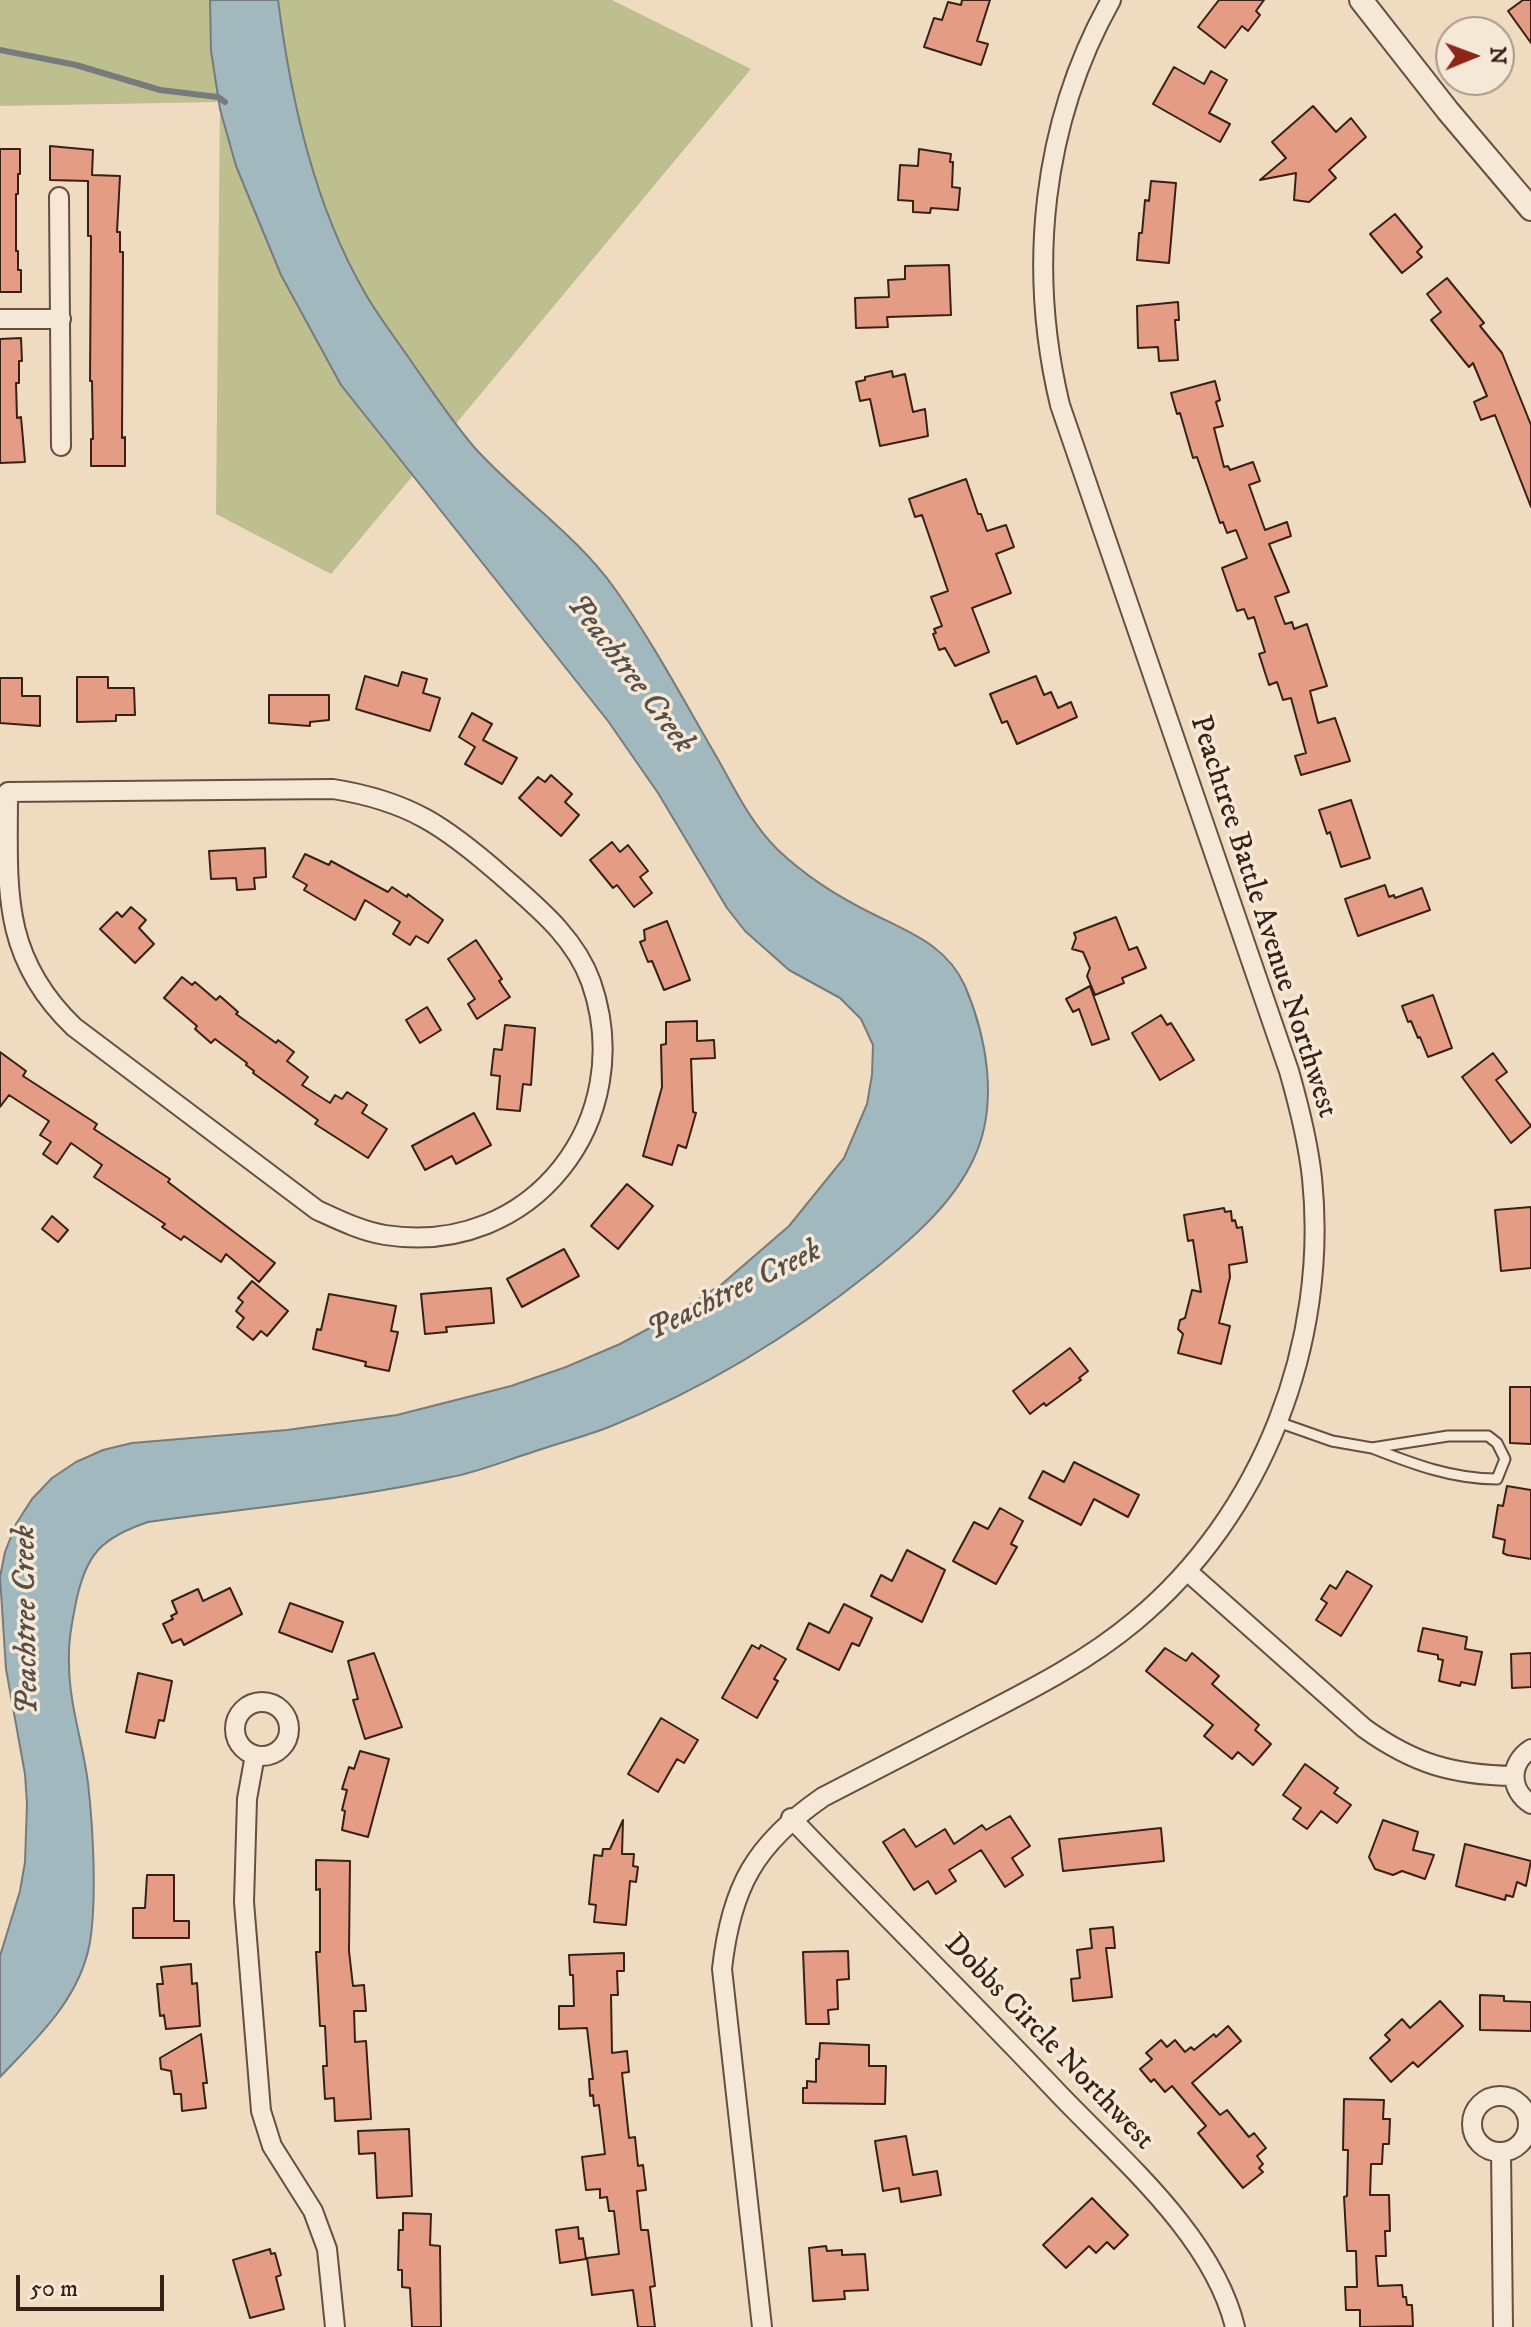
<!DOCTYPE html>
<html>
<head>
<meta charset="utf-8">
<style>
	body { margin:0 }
	#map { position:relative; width:1531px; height:2327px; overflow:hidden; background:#efdcc0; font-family:"IM FELL DW Pica",serif }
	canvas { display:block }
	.north { position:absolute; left:1435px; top:16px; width:80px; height:80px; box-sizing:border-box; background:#f5e8d6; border:2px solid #aa9889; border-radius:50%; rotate:89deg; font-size:22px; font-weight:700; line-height:32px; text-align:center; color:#392016 }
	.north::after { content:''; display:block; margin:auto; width:28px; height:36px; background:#8f2418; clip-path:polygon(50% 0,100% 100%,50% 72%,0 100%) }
	.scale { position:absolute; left:16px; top:2275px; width:148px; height:36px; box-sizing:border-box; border:4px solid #392016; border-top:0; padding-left:10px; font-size:24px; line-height:28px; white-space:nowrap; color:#392016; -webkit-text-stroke:6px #f5e8d6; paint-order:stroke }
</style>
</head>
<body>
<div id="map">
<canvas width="1531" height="2327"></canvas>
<div class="north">N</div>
<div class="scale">50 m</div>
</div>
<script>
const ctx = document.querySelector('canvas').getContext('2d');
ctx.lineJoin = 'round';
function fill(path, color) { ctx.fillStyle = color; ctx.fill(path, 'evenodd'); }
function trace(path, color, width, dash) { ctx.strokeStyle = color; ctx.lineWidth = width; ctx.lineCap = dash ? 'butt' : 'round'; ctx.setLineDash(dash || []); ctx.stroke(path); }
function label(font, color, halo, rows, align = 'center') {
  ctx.font = font + ' "IM FELL DW Pica",serif'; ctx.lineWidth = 7; ctx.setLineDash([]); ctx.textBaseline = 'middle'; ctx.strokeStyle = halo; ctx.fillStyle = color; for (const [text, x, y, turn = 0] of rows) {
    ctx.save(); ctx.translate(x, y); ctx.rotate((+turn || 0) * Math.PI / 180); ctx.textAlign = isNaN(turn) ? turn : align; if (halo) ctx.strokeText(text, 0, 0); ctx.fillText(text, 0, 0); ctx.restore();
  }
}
fill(new Path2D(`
	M0,0H612L751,69L331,574L216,514L220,102L0,106Z`), '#bebf8e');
const water = new Path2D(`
	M210,0H278C291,100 314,205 365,293C378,316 396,339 411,361C431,390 451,420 474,447C519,497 576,534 615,589C654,644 685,703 719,761C736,792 752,824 777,849C805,876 840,898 875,915C911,933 947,946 965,986C987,1038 999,1104 974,1158C953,1204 911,1240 872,1271C792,1335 704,1389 609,1427C583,1437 556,1444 530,1453C504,1461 478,1472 451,1477C352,1499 249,1508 148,1522C101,1538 86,1554 76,1602C72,1623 68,1642 69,1663C69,1704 83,1743 88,1783C93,1827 97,1899 90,1942C80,1999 37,2038 0,2077V1956L20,1891L25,1862L27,1804L25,1774L6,1669L0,1577L5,1552L16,1524L32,1499L52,1478L76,1462L103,1450L132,1443L287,1430L397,1415L511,1386L566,1367L620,1344L672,1316L722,1284L789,1226L844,1158L867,1104L872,1075L873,1045L861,1019L840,998L789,970L745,931L727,908L658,793L608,721L341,385L281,275L236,166L220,109L211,51Z`);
fill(water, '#a1b8be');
trace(water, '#777b7b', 2);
trace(new Path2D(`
	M0,50L76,65L160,90L218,97L225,102`), '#777b7b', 6);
const building = new Path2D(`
	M962,0H990L977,41L988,44L981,65L924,47L934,18L942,20L948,2L961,5Z
	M1219,0H1264L1256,11L1260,15L1248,31L1242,26L1225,48L1198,27Z
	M1523,0H1531V43L1508,11Z
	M1174,67L1204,84L1211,71L1227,80L1209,113L1230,124L1220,142L1153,104Z
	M1313,106L1336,132L1351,118L1366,137L1329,170L1336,178L1309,202L1294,200L1296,173L1260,180L1286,158L1272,142Z
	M50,146L93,150L92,175L120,176L117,232H120V252H123L122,438L125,437V466H91V439H93L92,381H90L91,236H88V181L50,180Z
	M0,149H20V174H18V194H16V251H18V270H21V292H0Z
	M919,149L951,154L950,162H953L952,187L960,188L958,210L931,208L930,213L913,212V201L898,200L900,165L918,166Z
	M1151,181L1176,183L1169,263L1137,260L1139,233H1142L1145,200L1149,201Z
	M1395,214L1422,247L1417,252L1422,257L1402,273L1370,234Z
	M949,265L951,315L887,317L888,327L856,328L855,298L889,297L888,280L905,279V266Z
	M1447,278L1484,323L1480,326L1502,353L1531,425V507L1495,415L1481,420L1474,402L1487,396L1473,363L1469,367L1431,320L1441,312L1427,294Z
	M1178,302L1179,320H1175L1178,360L1159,361L1158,347L1138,348L1137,306Z
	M21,338L22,361H19V383H16L17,418L21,417L25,462L0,463V339Z
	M892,371L893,377L905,374L913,412L925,409L928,436L880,446L870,399L860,401L856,382L865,380V377Z
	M1215,381L1220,400L1216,402L1223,426L1214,428L1224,467L1228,466L1230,470L1253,462L1260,481L1249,485L1265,530L1287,522L1291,536L1269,544L1289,592L1275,597L1285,624L1292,622L1294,629L1307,624L1327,686L1310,691L1318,723L1335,718L1350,761L1301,775L1295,756L1306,753L1291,698L1283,700L1277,682L1269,685L1259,654L1265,652L1254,617L1248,619L1244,609L1237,611L1222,568L1247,558L1236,530L1227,533L1223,522L1220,523L1197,457L1193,458L1180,413L1177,414L1171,393Z
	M966,479L978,514H981L987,531L1006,525L1014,547L996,554L1011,593L972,608L989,652L955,666L945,648L939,650L933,634L936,633L934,629L942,626L931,597L948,591L922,515L915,517L909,499Z
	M402,672L427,679L423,693L440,698L430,731L356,709L365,676L398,686Z
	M1036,676L1044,695L1051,692L1058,708L1071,702L1077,717L1017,744L1007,721L1002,723L990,694Z
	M77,677H108V688H134L135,715H116V721L77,722Z
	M0,678H22V696H40V726L0,723Z
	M269,695H329V720L310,722V726L269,723Z
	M472,713L492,724L483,740L517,758L502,784L465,764L475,747L459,737Z
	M551,775L572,794L565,802L579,815L561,836L519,798L538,777L545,782Z
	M1351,800L1370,858L1341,867L1330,832L1327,834L1319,810Z
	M612,842L620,852L628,845L648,871L640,877L652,893L634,907L617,885L613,888L590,860Z
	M265,848L266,877L254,878L255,889L237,890L236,878L211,879L209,851Z
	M305,854L329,865L331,861L388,892L392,887L407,897L408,894L443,920L428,943L416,936L410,945L393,934L400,922L365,900L355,920L304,890L307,885L293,877Z
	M1385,885L1389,897L1394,895L1395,898L1422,888L1430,910L1358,936L1345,899Z
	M131,907L146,920L139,928L154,944L135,963L100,929L117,912L122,917Z
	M1116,917L1129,950L1137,947L1146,968L1122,978L1124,983L1095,995L1087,976L1090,968L1083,952L1072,949L1076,938L1074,933Z
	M667,921L690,980L664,990L652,961L648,962L640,942L645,940L644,930Z
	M476,940L502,979L499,981L510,997L477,1019L468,1004L475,999L448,959Z
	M182,977L192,985L195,982L216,1000L220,996L238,1012L236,1014L276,1043L278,1040L294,1052L287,1061L308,1077L302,1085L330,1103L335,1095L342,1099L347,1092L367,1105L362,1113L387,1129L368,1158L315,1124L318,1120L253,1073L254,1071L246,1065L247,1063L215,1039L211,1043L195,1029L197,1026L164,998Z
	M1090,986L1109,1039L1092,1045L1079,1009L1073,1012L1066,999Z
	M1433,995L1452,1048L1428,1057L1420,1037L1418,1038L1411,1021L1408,1022L1402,1006Z
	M427,1007L441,1030L420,1043L406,1020Z
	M1161,1015L1167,1025L1171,1023L1194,1060L1160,1080L1132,1033Z
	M697,1021V1041L714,1040L715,1058L691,1059L693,1112L696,1113L686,1148L678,1145L672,1165L643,1156L662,1087L661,1045L666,1044V1022Z
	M505,1025L535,1028L531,1085L523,1084L520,1111L497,1109L500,1076L491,1075L494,1049L502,1050Z
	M0,1052L26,1071L23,1076L97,1124L94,1129L170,1179L168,1182L275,1263L259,1282L226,1254L221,1262L184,1236L181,1240L162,1227L165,1224L94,1177L102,1165L71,1143L57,1164L43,1154L51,1142L40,1135L49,1121L9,1095L0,1107Z
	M1493,1053L1507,1072L1496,1080L1531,1126L1511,1143L1462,1077Z
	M474,1113L491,1145L456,1164L452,1156L425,1170L412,1146Z
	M627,1184L653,1206L618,1249L591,1226Z
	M1531,1207V1268L1501,1271L1495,1210Z
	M1224,1208L1225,1212L1231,1211L1232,1221L1235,1220L1237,1228L1242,1227L1247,1262L1229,1265L1230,1277L1219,1323L1230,1326L1221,1364L1178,1353L1183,1334L1178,1329L1180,1320L1185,1318L1192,1290L1201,1292L1193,1240L1188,1241L1184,1215Z
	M52,1216L68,1230L58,1242L42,1229Z
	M564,1249L579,1276L522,1307L507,1279Z
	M252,1281L288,1311L267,1336L261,1331L253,1340L237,1327L244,1318L236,1311L243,1302L238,1298Z
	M491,1288L494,1323L446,1327L447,1332L425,1334L421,1294Z
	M329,1294L396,1306L391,1331L398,1332L389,1371L365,1366L366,1362L313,1349L317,1329L321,1330Z
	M1070,1348L1088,1371L1079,1378L1081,1380L1046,1406L1044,1403L1030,1414L1013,1391Z
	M1510,1387H1531V1444L1510,1443Z
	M1074,1462L1139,1495L1128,1517L1094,1499L1081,1525L1029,1498L1043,1471L1064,1482Z
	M1507,1486L1531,1490V1559L1507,1555L1503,1553L1505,1540L1493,1537L1498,1505L1503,1506Z
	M1000,1508L1023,1521L1011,1544L1017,1547L996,1584L953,1561L974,1522L988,1529Z
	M907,1550L945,1570L922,1622L871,1596L881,1575L892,1581Z
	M1347,1571L1372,1586L1341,1636L1316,1620L1327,1603L1321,1599L1330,1585L1336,1589Z
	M230,1588L242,1614L184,1645L181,1639L172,1643L163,1624L173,1619L171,1616L177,1613L172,1601L198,1589L203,1601Z
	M290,1603L343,1622L332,1652L279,1632Z
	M844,1604L872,1618L859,1646L852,1643L839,1670L797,1649L809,1623L829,1633Z
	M1423,1628L1467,1637L1465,1649L1482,1652L1475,1685L1461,1682L1460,1686L1439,1681L1443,1660L1438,1659V1655L1418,1651Z
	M752,1645L759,1649L761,1645L786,1659L774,1679L778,1681L757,1718L722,1698Z
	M1165,1648L1186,1661L1192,1653L1219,1676L1212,1684L1259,1725L1255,1730L1271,1744L1253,1765L1238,1752L1232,1759L1204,1736L1213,1725L1146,1671Z
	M374,1653L402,1727L365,1739L353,1700L358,1699L348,1661Z
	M1531,1653V1687L1512,1688L1511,1654Z
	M138,1673L172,1681L164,1721L159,1720L155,1738L126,1732Z
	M661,1718L698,1740L684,1763L677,1759L658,1792L628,1774Z
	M360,1751L389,1759L368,1837L342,1830L345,1811L342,1810L347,1790L342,1789L349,1767L354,1769Z
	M1305,1764L1338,1788L1334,1793L1351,1805L1337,1823L1321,1811L1307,1829L1293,1819L1301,1808L1283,1795Z
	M1010,1816L1030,1846L1012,1858L1023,1875L1005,1887L981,1850L949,1870L956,1881L936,1894L928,1881L914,1890L883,1842L904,1829L916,1847L945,1829L954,1844L982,1825L986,1830Z
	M623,1820L622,1854H634L633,1866L638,1867L636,1882L630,1881L626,1925L594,1922L596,1905L589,1904L594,1855L602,1856L603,1849H610Z
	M1383,1820L1418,1832L1413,1850L1434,1855L1425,1879L1402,1871L1393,1875L1375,1869L1369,1857Z
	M1161,1828L1164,1861L1063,1871L1059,1839Z
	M1465,1844L1531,1861L1526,1886L1517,1882L1513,1897L1506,1895L1505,1900L1456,1886Z
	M316,1860L350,1861L349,1951L353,1986L364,1985L366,2011H354L355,2042L366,2041L371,2119L335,2121L334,2098L325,2099L323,2066H327L325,2026H320L316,1952H320V1889L316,1890Z
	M147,1875H174V1921H189V1938H133V1908H145Z
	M1113,1927L1115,1948H1106L1112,1997L1073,2001L1071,1979L1080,1978L1077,1950L1092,1948L1090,1929Z
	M848,1951L849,1979L837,1980L838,2009L828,2010L829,2024H806L803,1952Z
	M624,1953V1971H617L618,1995H611L612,2053L627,2051L629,2072L622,2073L629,2138L635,2137L638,2166L643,2165L646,2190L637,2191L641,2230H648L655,2286L650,2287L655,2327H638L633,2290L592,2295L587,2258L619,2254L614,2211H609L607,2197L600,2198V2189L586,2190L582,2157L605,2154L599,2105L594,2106L593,2095L590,2096L589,2079H593L587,2028L559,2029V2006H574L573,1975H570L569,1955Z
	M191,1964L192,1984L197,1983L200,2026L166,2029L164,2015L160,2016L157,1984H163L161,1967Z
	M1480,1995L1504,1996V2001L1531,2002V2031L1480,2030Z
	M1440,2001L1463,2026L1418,2067L1413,2062L1391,2082L1370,2058L1390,2040L1385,2035L1402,2019L1410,2028Z
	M1228,2026L1241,2041L1192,2083L1220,2115L1227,2110L1249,2137L1254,2133L1266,2148L1257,2156L1263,2164L1259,2168L1263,2172L1243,2188L1198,2133L1206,2126L1172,2086L1165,2092L1154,2079L1151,2082L1140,2069L1152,2059L1146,2053L1161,2040L1167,2047L1175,2040L1185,2052L1191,2047L1194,2050L1214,2034L1216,2037Z
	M201,2034L207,2083H203L206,2108L182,2111L181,2094H174L171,2071L161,2069L160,2058Z
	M820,2043L869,2045V2066H886L885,2104L803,2103V2088H807V2081L816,2082V2059H819Z
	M1344,2099L1384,2100L1383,2119H1390L1389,2144H1383L1382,2164H1371L1370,2195H1389L1390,2231H1385L1386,2256H1376L1378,2286L1402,2285L1403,2297H1406L1407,2305H1412L1413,2326L1360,2327V2310H1346L1345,2287H1357L1356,2251H1347L1344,2197L1347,2196L1348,2150H1343Z
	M409,2129L412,2196L377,2198L375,2153L359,2154L358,2131Z
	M906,2136L913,2175L937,2171L941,2195L901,2202L899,2188L883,2191L875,2141Z
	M1092,2198L1128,2235L1114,2249L1107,2242L1096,2253L1089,2246L1066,2268L1043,2245Z
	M403,2213L431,2214L430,2245L440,2246L441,2327H412L410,2288L402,2287V2270H398L399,2230H403Z
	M578,2227L579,2239L583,2238L586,2259L560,2263L556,2230Z
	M826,2246L827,2251L842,2250V2255L865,2254L868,2290L844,2291L845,2299L813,2301L809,2248Z
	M270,2249L271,2254L275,2253L281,2275L276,2277L284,2309L250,2318L233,2260Z`);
fill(building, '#e49c84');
trace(building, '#392016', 2);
const service = new Path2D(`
	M1278,1422L1332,1441L1372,1448L1448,1436H1488L1497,1443L1505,1459L1497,1479C1452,1479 1413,1464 1372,1448`);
const minor = new Path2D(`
	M59,197L61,446
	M0,319H61
	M333,789C409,801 445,826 502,876C537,907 575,937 591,982C639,1119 532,1258 385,1235C361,1231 339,1220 317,1210L74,1027C0,956 8,888 8,792Z
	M1187,1571L1364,1728C1414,1764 1453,1775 1514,1776
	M235 1729a27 27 0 1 1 54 0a27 27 0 1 1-54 0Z
	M1531,1749C1509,1763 1509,1790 1531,1804
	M255,1755L247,1799L244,1902L261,2111L272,2146L313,2211L327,2249L335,2327
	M791,1818C880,1911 970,2000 1058,2093C1121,2159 1213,2236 1235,2327
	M1472 2124a28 28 0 1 1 56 0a28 28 0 1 1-56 0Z
	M1501,2152L1503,2327
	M762,2327L722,1969C731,1887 755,1844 823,1797C874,1771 924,1745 974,1719C1030,1690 1086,1662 1135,1621C1263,1515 1329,1342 1312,1178C1308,1141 1299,1106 1289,1071L1060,405C1027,268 1042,123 1111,0`);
const tertiary = new Path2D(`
	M1361,0L1448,111L1531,209`);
trace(service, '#664f40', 13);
trace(minor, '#664f40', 22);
trace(tertiary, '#664f40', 26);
trace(service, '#f5e8d6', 9);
trace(minor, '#f5e8d6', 18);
trace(tertiary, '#f5e8d6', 22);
label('30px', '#392016', '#f5e8d6', [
	["Peachtree Battle Avenue Northwest",1262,917,72],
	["Dobbs Circle Northwest",1048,2043,46]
]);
label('italic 32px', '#584e48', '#f5e8d6', [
	["Peachtree Creek",629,675,53],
	["Peachtree Creek",735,1292,-26],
	["Peachtree Creek",28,1620,-91]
]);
</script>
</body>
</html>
